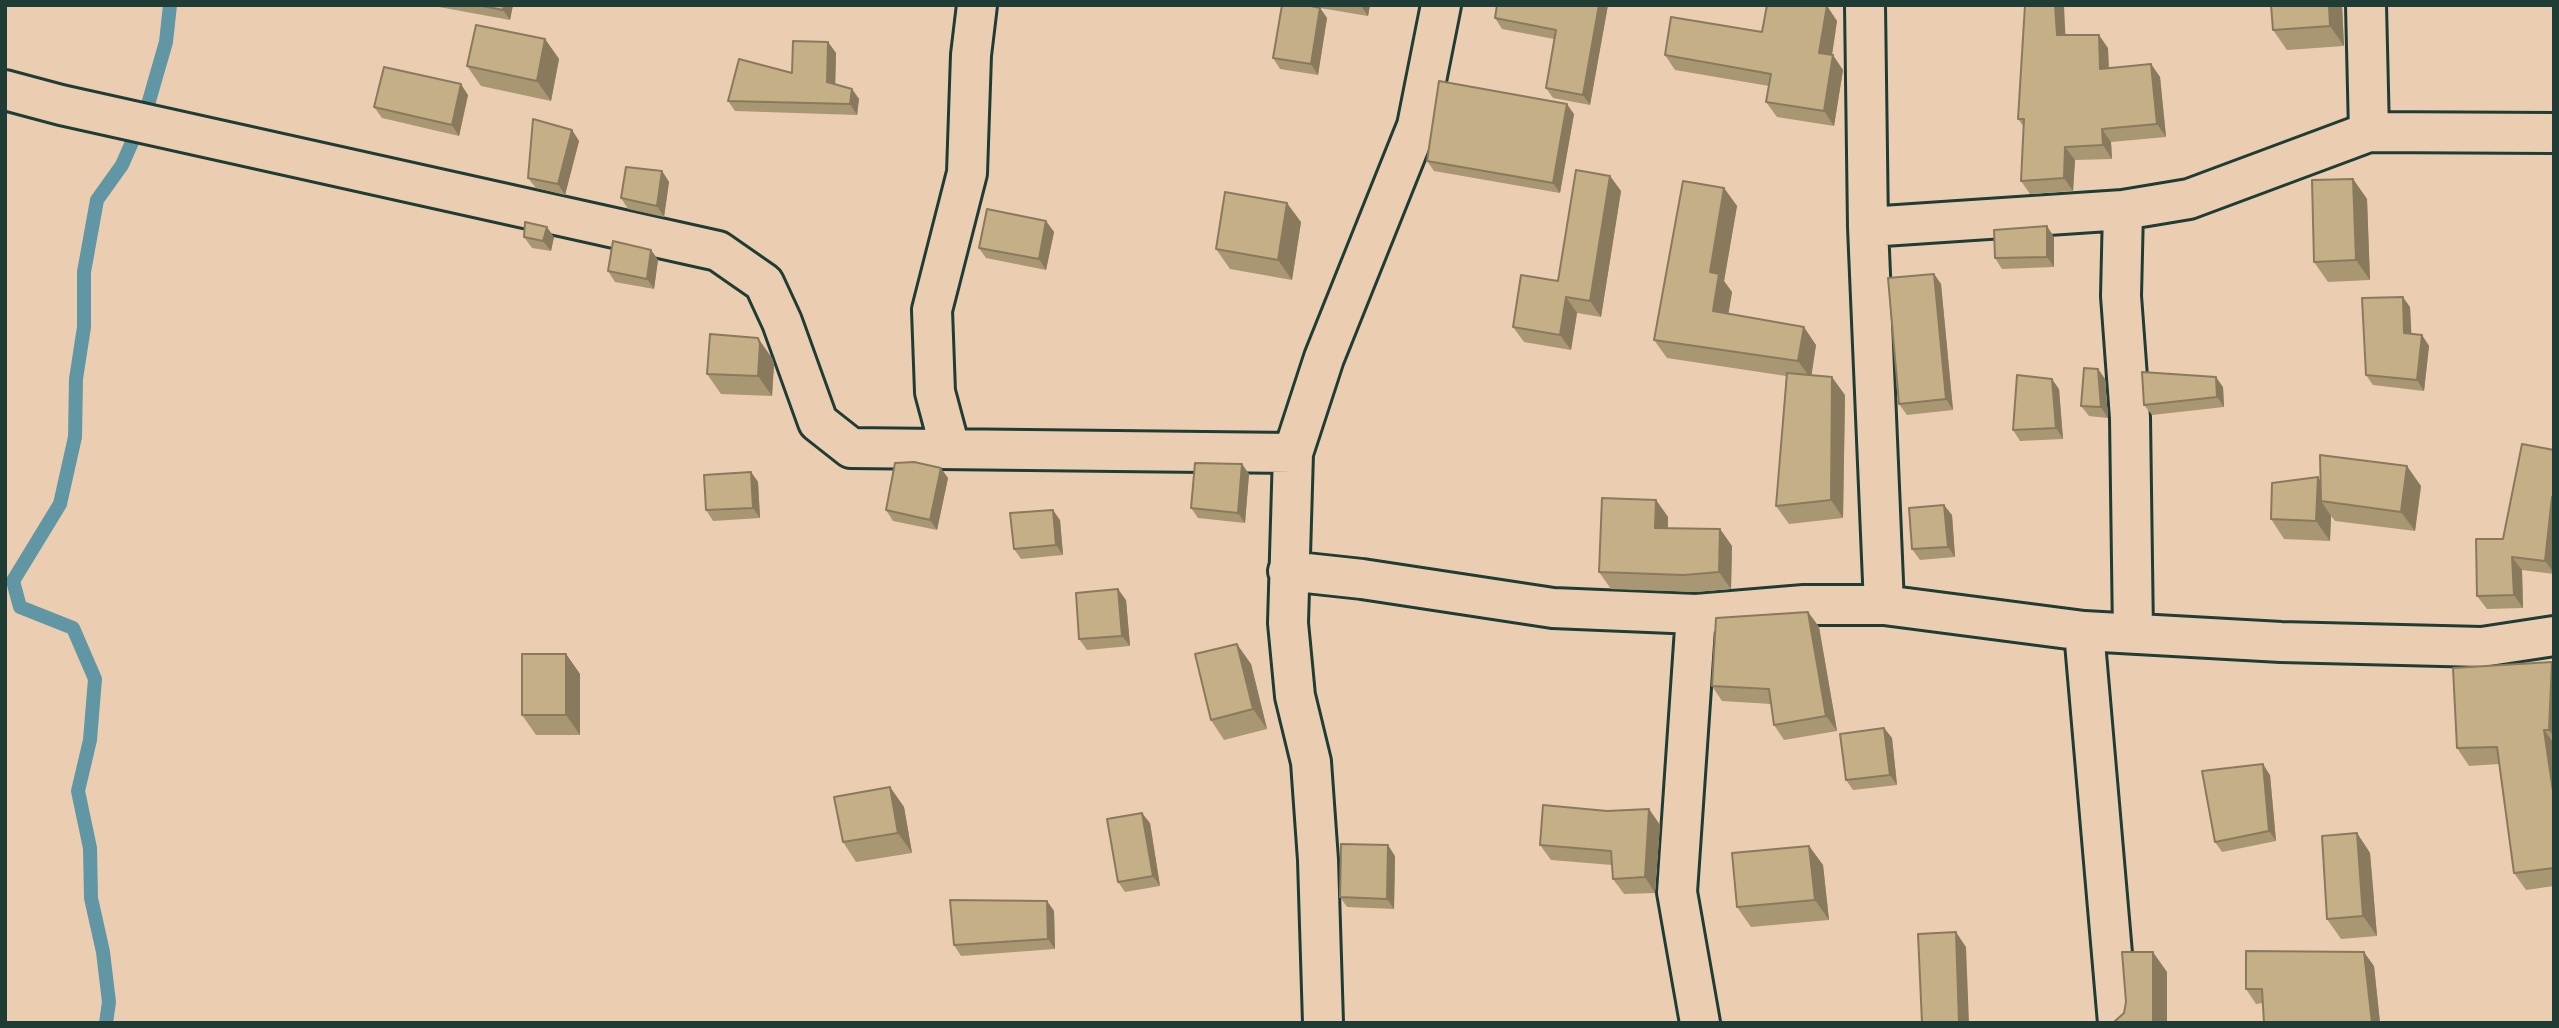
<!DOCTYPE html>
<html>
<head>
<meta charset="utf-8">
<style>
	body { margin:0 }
	#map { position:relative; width:2559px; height:1028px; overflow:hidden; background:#ebceb1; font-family:"Playpen Sans",sans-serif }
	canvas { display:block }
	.frame { position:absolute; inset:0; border:7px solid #1f3d34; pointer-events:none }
</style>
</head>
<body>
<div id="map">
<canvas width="2559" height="1028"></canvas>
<div class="frame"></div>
</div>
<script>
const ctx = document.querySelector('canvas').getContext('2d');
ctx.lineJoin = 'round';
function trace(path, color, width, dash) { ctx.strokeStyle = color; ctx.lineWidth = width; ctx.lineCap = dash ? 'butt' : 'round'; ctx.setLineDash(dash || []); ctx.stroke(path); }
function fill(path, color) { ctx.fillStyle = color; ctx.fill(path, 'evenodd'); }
trace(new Path2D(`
	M106,1023L109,1002L103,952L91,898L90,848L78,791L90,740L95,679L73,628L20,607L13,581L60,504L75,437L76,379L84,327V272L97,200L122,165L147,108L166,42L170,5`), '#6196a4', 14);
const minor = new Path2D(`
	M1865,5L1868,227L1884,605
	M2366,5L2369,132L2554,133
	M5,90L61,105L718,251L764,283L782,322L818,422L851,448L1293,453
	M2123,210L2121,296L2130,418L2133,633
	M1868,227L2123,210L2189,199L2369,132
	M950,448L935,392L932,310L967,173L971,55L977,5
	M1288,571L1362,579L1553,608L1696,614L1804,605H1884L2084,631L2281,642L2482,647L2554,636
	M1696,614L1677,892L1700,1023
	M2084,631L2118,1023
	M1323,1023L1318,860L1311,762L1295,696L1288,623L1293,453L1324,358L1417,126L1441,5`);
trace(minor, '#1f3d34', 44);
trace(minor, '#ebceb1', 38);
fill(new Path2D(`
	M428,5H513L510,20Z
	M1318,5H1370L1368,16L1320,8L1327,18L1318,75L1280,69L1273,58L1319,7Z
	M1497,5H1608L1590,105L1553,98L1546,88L1554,39L1502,29L1495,18Z
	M2271,5H2342L2344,46L2287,50L2273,30Z
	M1827,6L1837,21L1832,55L1843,70L1834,126L1777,117L1766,102L1769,86L1675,70L1665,55L1762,32Z
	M2065,35L2108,48L2109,68L2151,64L2160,77L2166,137L2111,142L2112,159L2075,160L2073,191L2030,194L2021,181L2024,127L2018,119Z
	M545,39L559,59L551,101L481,86L467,66Z
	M828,42L836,53L835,84L852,89L859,99L857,115L735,111L728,101L792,73Z
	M468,95L459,136L382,118L374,107Z
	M1574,114L1560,193L1434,171L1427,161Z
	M572,130L579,141L565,195L536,188L528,178Z
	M662,171L669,182L664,217L628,209L621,198Z
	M1610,176L1621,191L1601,317L1577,313L1571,350L1524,342L1513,327L1558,281Z
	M2353,179L2367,199L2370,280L2328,282L2314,262Z
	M1724,188L1737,206L1724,281L1732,292L1728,313L1816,345L1811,375L1845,395L1843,518L1789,524L1776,506L1786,376L1667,358L1654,340Z
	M1046,221L1054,232L1046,270L986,258L979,248Z
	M1301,222L1292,280L1230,269L1216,249Z
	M524,237H554L551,251L532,248Z
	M2054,237V267L2002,269L1995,258Z
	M651,250L658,260L654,289L615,282L608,271Z
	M1934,274L1941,284L1953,410L1907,415L1899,404Z
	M2410,307L2411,334L2422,335L2429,346L2424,391L2373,385L2366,375Z
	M772,358L774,364L772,396L721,394L707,374Z
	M2098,369L2105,379L2108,418L2089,416L2081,406Z
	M2223,387L2224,407L2152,415L2144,405Z
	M2059,389L2063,439L2020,441L2013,430Z
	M2554,450V574L2522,570L2523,608L2487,609L2477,596L2503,539Z
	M1242,464L1249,474L1245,523L1198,518L1191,508Z
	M751,472L758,482L760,518L713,521L706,510Z
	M948,478L937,530L893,521L886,510Z
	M2320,480L2421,486L2415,531L2335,521L2331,516L2330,541L2284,539L2271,519Z
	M1656,500L1668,517V528L1720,529L1732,546L1731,589L1696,592L1611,589L1599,572Z
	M1952,515L1955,557L1920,560L1912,549Z
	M1060,520L1063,555L1021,559L1014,549Z
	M1126,600L1130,646L1087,650L1079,639Z
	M1808,612L1819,627L1837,731L1784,740L1774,725L1771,704L1722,701L1712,686Z
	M566,654L580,674V735H536L522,715Z
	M2552,662L2554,665V886L2526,890L2514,873L2499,764L2469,766L2457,748Z
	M1251,664L1267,729L1224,740L1211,720Z
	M1884,728L1892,738L1897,785L1853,790L1846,780Z
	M2270,775L2276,841L2222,852L2215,842Z
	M890,787L904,807L912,853L856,862L843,842Z
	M1649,809L1660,825L1655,893L1624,894L1613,879L1612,865L1551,860L1540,845L1607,811Z
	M1150,823L1160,886L1125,892L1118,882Z
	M2357,833L2370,853L2377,936L2341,939L2327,919Z
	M1809,846L1823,865L1829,920L1751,927L1737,907Z
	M1395,856L1394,909L1347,907L1340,897Z
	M1047,901L1054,911L1055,949L961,956L954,945Z
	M2374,966L2380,1023H2264L2263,1003L2256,1004L2246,989Z`), '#a99673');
fill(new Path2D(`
	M504,5H513L510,20L503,10Z
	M1361,5H1370L1368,16L1361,6Z
	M1599,5H1608L1590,105L1583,95Z
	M2055,5H2064L2066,48L2057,35Z
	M2329,5H2342L2344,46L2330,26Z
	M1827,6L1837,21L1830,68L1819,53Z
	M1320,8L1327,18L1318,75L1311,64Z
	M2099,35L2108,48L2109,82L2100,69Z
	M545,39L559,59L551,101L537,81Z
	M828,42L836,53L835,93L827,82Z
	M1833,55L1843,70L1834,126L1824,111Z
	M2151,64L2160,77L2166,137L2157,124Z
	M461,84L468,95L459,136L452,125Z
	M852,89L859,99L857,115L850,104Z
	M1567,104L1574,114L1560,193L1553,183Z
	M2102,129L2111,142L2112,159L2103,145Z
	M572,130L579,141L565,195L558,184Z
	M2065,147L2075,160L2073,191L2064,178Z
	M662,171L669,182L664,217L657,206Z
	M1610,176L1621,191L1601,317L1590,301Z
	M2353,179L2367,199L2370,280L2356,260Z
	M1724,188L1737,206L1724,281L1732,292L1726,329L1713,311L1710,272Z
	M1287,203L1301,222L1292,280L1278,260Z
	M1046,221L1054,232L1046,270L1039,259Z
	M2047,226L2054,237V267L2047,257Z
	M547,227L554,237L551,251L543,241Z
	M651,250L658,260L654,289L647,279Z
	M1934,274L1941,284L1953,410L1946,399Z
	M1566,297L1577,313L1571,350L1560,335Z
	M2403,297L2410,307L2412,344L2404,333Z
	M1804,327L1816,345L1811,379L1798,361Z
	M2422,335L2429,346L2424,391L2417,380Z
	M758,338L772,358L774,364L772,396L758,376Z
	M2098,369L2105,379L2108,418L2101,407Z
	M1832,377L1845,395L1843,518L1831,500Z
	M2216,377L2223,387L2224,407L2217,397Z
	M2052,379L2059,389L2063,439L2056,428Z
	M1242,464L1249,474L1245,523L1238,513Z
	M2407,466L2421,486L2415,531L2401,512Z
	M941,468L948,478L937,530L930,520Z
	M751,472L758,482L760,518L753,508Z
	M2318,477L2332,497L2321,501L2331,516L2330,541L2316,521Z
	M2552,497L2554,499V573L2545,561Z
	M1656,500L1668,517L1667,545L1655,528Z
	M1944,505L1952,515L1955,557L1948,547Z
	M1053,510L1060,520L1063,555L1056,545Z
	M1720,529L1732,546L1731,589L1719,572Z
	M2512,557L2522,570L2523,608L2514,595Z
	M1118,589L1126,600L1130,646L1122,636Z
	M1808,612L1819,627L1837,731L1826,716Z
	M1237,644L1251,664L1267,729L1253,709Z
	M566,654L580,674V735L566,715Z
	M2552,662L2554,665V737L2549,730Z
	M1884,728L1892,738L1897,785L1890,775Z
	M2544,730L2554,743V798Z
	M2263,764L2270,775L2276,841L2269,831Z
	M890,787L904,807L912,853L898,833Z
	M1649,809L1660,825L1655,893L1645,877Z
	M1142,813L1150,823L1160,886L1153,876Z
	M2357,833L2370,853L2377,936L2363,916Z
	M1388,845L1395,856L1394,909L1387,899Z
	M1809,846L1823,865L1829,920L1815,900Z
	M1047,901L1054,911L1055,949L1048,939Z
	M1956,932L1966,947L1969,1023H1959Z
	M2153,952L2167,972V1023H2153Z
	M2364,952L2374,966L2380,1023H2372Z`), '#897a5e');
const building = new Path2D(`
	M477,5H504L503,10Z
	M1282,5H1306L1320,8L1311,64L1273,58Z
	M1497,5H1599L1583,95L1546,88L1556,30L1495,18Z
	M1767,5L1827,6L1819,53L1833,55L1824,111L1766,102L1771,74L1665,55L1671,17L1762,32Z
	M2025,5H2055L2057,35H2099L2100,69L2151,64L2157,124L2102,129L2103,145L2065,147L2064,178L2021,181L2024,119H2018Z
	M2271,5H2329L2330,26L2273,30Z
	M476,25L545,39L537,81L467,66Z
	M793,41L828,42L827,82L852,89L850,104L728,101L739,59L792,73Z
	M384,67L461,84L452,125L374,107Z
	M1439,81L1567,104L1553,183L1427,161Z
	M533,119L572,130L558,184L528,178Z
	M626,167L662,171L657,206L621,198Z
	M1576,170L1610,176L1590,301L1566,297L1560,335L1513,327L1521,275L1558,281Z
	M2353,179L2356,260L2314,262L2312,180Z
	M1683,181L1724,188L1710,272L1719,274L1713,311L1804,327L1798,361L1654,340Z
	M1225,192L1287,203L1278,260L1216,249Z
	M987,209L1046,221L1039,259L979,248Z
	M525,222L547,227L543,241L524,237Z
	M2047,226V257L1995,258L1994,230Z
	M613,241L651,250L647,279L608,271Z
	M1934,274L1946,399L1899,404L1888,278Z
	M2403,297L2404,333L2422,335L2417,380L2366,375L2362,298Z
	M710,334L758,338L760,344L758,376L707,374Z
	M2084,368L2098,369L2101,407L2081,406Z
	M2142,372L2216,377L2217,397L2144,405Z
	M1787,373L1832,377L1831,500L1776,506Z
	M2017,375L2052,379L2056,428L2013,430Z
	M2522,444L2554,450V497H2552L2545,561L2512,557L2514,595L2477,596L2476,539H2503Z
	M2320,455L2407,466L2401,512L2321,501Z
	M914,462L941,468L930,520L886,510L895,463Z
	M1195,463L1242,464L1238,513L1191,508Z
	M751,472L753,508L706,510L704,475Z
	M2318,477L2316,521L2271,519L2272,483Z
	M1602,498L1656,500L1655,528L1720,529L1719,572L1684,575L1599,572Z
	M1944,505L1948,547L1912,549L1909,508Z
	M1053,510L1056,545L1014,549L1010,513Z
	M1118,589L1122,636L1079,639L1076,593Z
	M1808,612L1826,716L1774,725L1769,689L1712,686L1716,618Z
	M1237,644L1253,709L1211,720L1195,654Z
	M522,654H566V715H522Z
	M2552,662L2549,730H2544L2554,798V868L2514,873L2497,747L2457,748L2453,668Z
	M1884,728L1890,775L1846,780L1840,734Z
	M2263,764L2269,831L2215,842L2202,771Z
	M890,787L898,833L843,842L834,797Z
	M1543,805L1607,811L1649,809L1645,877L1613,879L1611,851L1540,845Z
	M1142,813L1153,876L1118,882L1107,819Z
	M2357,833L2363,916L2327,919L2322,836Z
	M1341,844L1388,845L1387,899L1340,897Z
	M1809,846L1815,900L1737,907L1732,853Z
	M950,900L1047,901L1048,939L954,945Z
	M1956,932L1959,1023H1922L1918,934Z
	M2246,951L2364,952L2372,1023H2264L2262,989H2246Z
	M2122,952H2153V1023L2114,1022L2124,1013L2126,1002Z`);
fill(building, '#c4af86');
trace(building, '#897a5e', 2);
</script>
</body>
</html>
